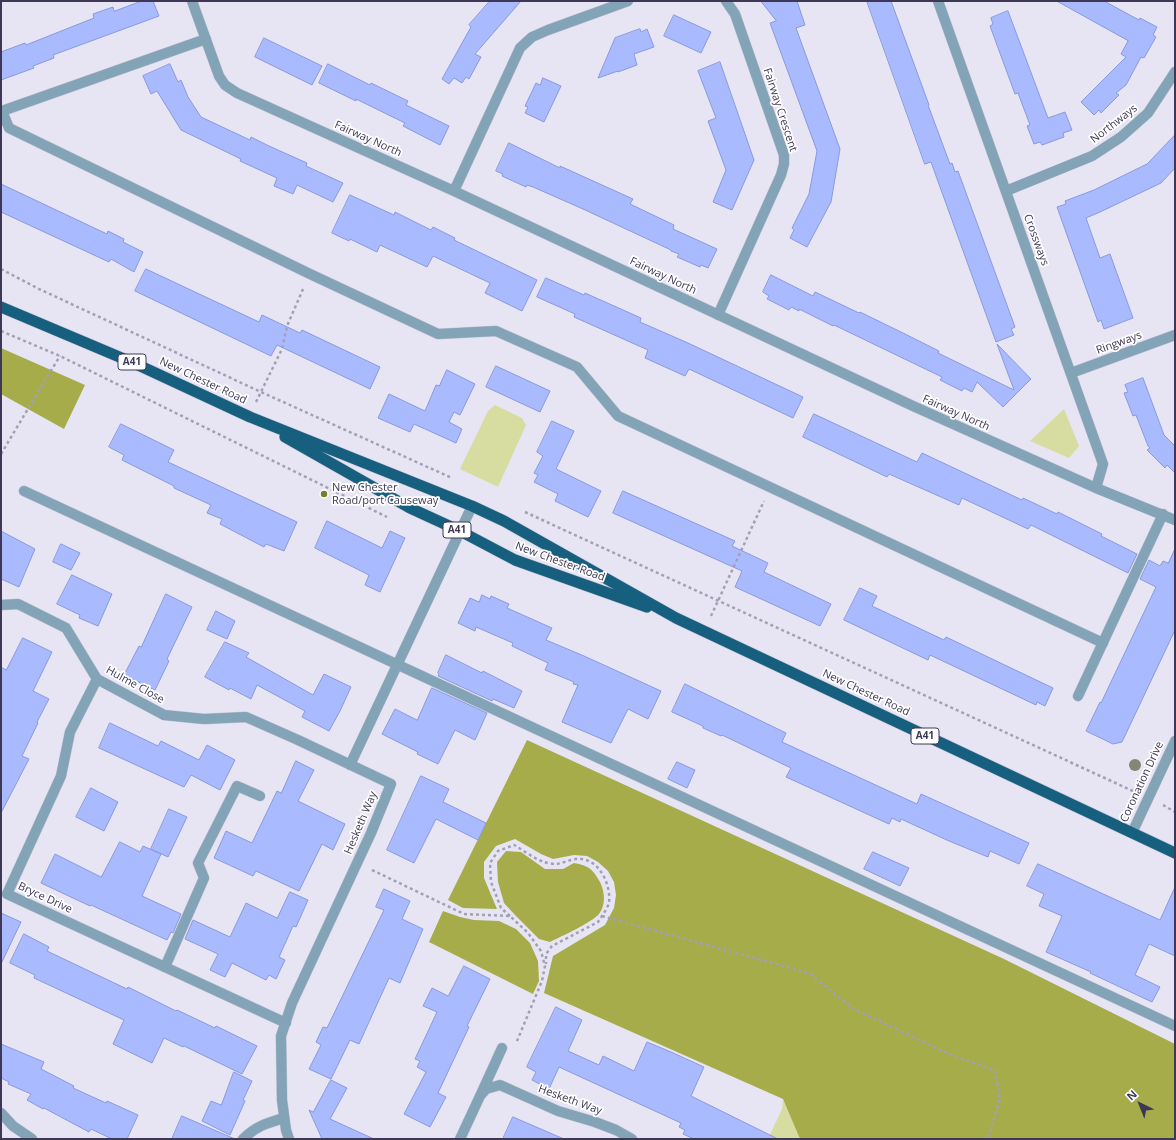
<!DOCTYPE html>
<html>
<head>
<meta charset="utf-8">
<style>
	body { margin:0 }
	#map { position:relative; width:1176px; height:1140px; overflow:hidden; background:#e7e5f4; font-family:"Open Sans",sans-serif }
	canvas { display:block }
	.frame { position:absolute; inset:0; border:2px solid #3e3856; pointer-events:none }
	.north { position:absolute; left:1120px; top:1084px; width:40px; height:40px; -webkit-text-stroke:3px #fff; paint-order:stroke; rotate:317deg; font-size:11px; font-weight:700; line-height:16px; text-align:center; color:#3e3856 }
	.north::after { content:''; display:block; margin:auto; width:14px; height:18px; background:#3e3856; clip-path:polygon(50% 0,100% 100%,50% 72%,0 100%) }
</style>
</head>
<body>
<div id="map">
<canvas width="1176" height="1140"></canvas>
<div class="frame"></div>
<div class="north">N</div>
</div>
<script>
const ctx = document.querySelector('canvas').getContext('2d');
ctx.lineJoin = 'round';
function fill(path, color) { ctx.fillStyle = color; ctx.fill(path, 'evenodd'); }
function trace(path, color, width, dash) { ctx.strokeStyle = color; ctx.lineWidth = width; ctx.lineCap = dash ? 'butt' : 'round'; ctx.setLineDash(dash || []); ctx.stroke(path); }
function label(font, color, halo, rows, align = 'center') {
  ctx.font = font + ' "Open Sans",sans-serif'; ctx.lineWidth = 3.5; ctx.setLineDash([]); ctx.textBaseline = 'middle'; ctx.strokeStyle = halo; ctx.fillStyle = color; for (const [text, x, y, turn = 0] of rows) {
    ctx.save(); ctx.translate(x, y); ctx.rotate((+turn || 0) * Math.PI / 180); ctx.textAlign = isNaN(turn) ? turn : align; if (halo) ctx.strokeText(text, 0, 0); ctx.fillText(text, 0, 0); ctx.restore();
  }
}
fill(new Path2D(`
	M495,405L522,418L526,425L498,487L460,469L488,411Z
	M1064,409L1079,446L1069,458L1030,441Z
	M783,1099L800,1139H768L782,1109Z`), '#d7dca1');
fill(new Path2D(`
	M1,348L85,385L64,429L1,394Z
	M527,740L1004,959L1175,1044V1139H800L783,1099L544,993L553,956L605,925L614,908L616,895L614,882L608,871L598,862L587,856L574,855L553,859L541,854L515,839L496,846L484,862V878L497,909L463,908L448,900Z
	M506,851L521,852L545,869H563L574,863C589,866 592,868 600,882C605,892 606,905 599,914C591,923 562,936 550,942L539,939L515,915L504,903L498,882L497,862Z
	M443,911L460,917L474,920L499,921L516,929L530,943L538,961L539,981L533,994L429,942Z`), '#a6ac4a');
const building = new Path2D(`
	M142,1H153L159,16L53,55L54,58L33,66L34,68L1,80V52L25,43L26,45L94,18L93,14L113,7L114,11Z
	M490,1H521L475,54L481,57L469,79L466,77L462,83L454,78L449,84L442,79L471,27L469,25Z
	M761,1H797L805,25L796,28L840,149L831,202L807,247L790,238L794,230L792,228L809,194L817,151L770,23L776,21Z
	M867,1H891L929,105H928L950,164L952,163L955,172L958,171L1015,327L1011,329L1014,335L996,342L931,162L925,164Z
	M1057,1H1104L1139,20L1140,18L1157,27L1153,35L1156,37L1144,58L1141,57L1126,85L1116,93L1119,95L1101,113L1099,110L1094,115L1081,102L1126,57L1121,54L1128,41Z
	M1008,11L1048,118L1065,112L1072,130L1063,133L1064,137L1042,145L1040,142L1034,144L1027,126L1030,125L1018,93L1015,94L990,26L993,24L991,18Z
	M674,15L711,32L701,53L664,36Z
	M640,29L641,32L647,29L654,47L634,54L637,65L618,72V71L598,78L615,38Z
	M264,38L322,66L312,85L255,57Z
	M720,62L754,160L732,210L713,202L726,170L708,121L716,118L698,71Z
	M170,64L178,82L181,80L188,97L201,117L250,140L251,137L269,146L307,163L306,166L343,183L333,202L297,185L293,194L274,186L277,178L240,161L241,159L181,130L157,91L151,94L143,76Z
	M328,64L370,85L371,83L408,101L406,105L449,126L440,145L403,126L405,123L356,99V101L319,83Z
	M543,78L561,86L544,122L525,113L528,107L525,106L536,83L540,85Z
	M1175,135V168L1161,183L1100,212L1086,218L1100,258L1110,254L1133,318L1104,329L1101,320L1098,322L1057,207L1066,204L1065,201L1094,190L1147,164Z
	M509,143L560,168V166L633,199L630,204L674,225L673,229L717,249L708,268L701,265L700,267L677,257L679,254L671,251V250L583,209L533,187L527,185L526,187L502,176L503,174L496,171Z
	M1,184L107,234L108,231L124,239L123,242L143,252L134,272L111,259L109,262L1,212Z
	M350,195L394,215L395,212L431,230L433,227L455,238L454,240L537,280L522,311L485,293L490,283L433,256L427,267L380,245L377,252L350,239L349,241L332,233Z
	M146,269L259,322L262,315L300,333L302,330L380,367L370,389L277,345L271,356L135,291Z
	M771,275L813,296L815,292L859,313L860,312L903,333L939,351L938,353L1014,390L997,344L1031,379L1003,407L977,382L972,392L964,388L962,391L940,380L942,377L834,325L833,326L799,309V311L791,307L789,310L767,299L769,296L763,292Z
	M546,278L584,295L585,293L641,318L640,322L688,343L803,397L793,418L689,369L685,376L645,358L648,350L574,317L575,314L537,297Z
	M496,366L550,391L540,412L486,387Z
	M447,370L475,384L460,415L454,412L449,422L462,429L456,443L414,424L410,432L378,418L389,394L425,411L436,385L439,386Z
	M1143,378L1164,435L1175,446V473L1167,465L1165,468L1147,450L1150,448L1148,446L1136,415L1133,416L1124,393L1128,392L1125,385Z
	M814,414L917,462L922,453L1022,500L1023,498L1057,514L1058,512L1102,534L1101,536L1137,554L1128,573L1031,525L1028,529L962,498L959,505L889,474L887,477L803,437Z
	M552,421L574,431L556,469L601,491L588,517L555,501L558,494L534,482L538,475L534,473L543,456L537,452Z
	M121,424L174,450L168,462L297,522L284,551L266,544L264,547L220,524L222,519L207,513L211,505L174,488V486L122,460L124,455L109,447Z
	M623,491L735,541L732,546L768,563L764,572L831,604L820,626L735,587L742,571L613,513Z
	M327,521L382,548L390,531L405,538L380,592L365,585L369,575L315,548Z
	M1,531L35,549L19,587L1,579Z
	M61,544L80,553L71,570L53,562Z
	M1175,549V630L1122,742L1113,744L1086,731L1100,702L1101,703L1156,587L1140,579L1149,560L1160,566L1163,561L1168,563Z
	M72,575L112,594L98,626L79,618L80,615L57,604Z
	M860,588L877,596L872,606L944,640L946,637L1053,688L1045,706L1037,702L1036,705L930,655L928,660L844,620Z
	M166,594L192,607L167,659L169,661L155,690L124,675L139,646L141,647Z
	M482,595L490,599L491,596L509,604L507,608L552,628L546,640L584,656L661,691L648,719L628,709L611,743L562,722L578,685L573,684L574,682L545,670L548,663L512,646L513,643L476,627L475,631L458,623L470,598L479,602Z
	M216,611L235,621L227,639L207,630Z
	M23,638L52,652L33,691L49,699L37,722L38,723L22,756L29,759L1,813V667L6,670Z
	M225,642L249,653L246,657L313,695L324,674L351,687L340,711L329,731L302,717L305,711L257,685L251,699L230,688L229,690L205,677Z
	M446,655L482,673L483,671L522,691L514,708L493,699L492,701L438,676L439,674L438,673Z
	M685,684L786,733L782,742L917,804L921,794L1029,843L1019,864L990,851L988,857L949,841L901,819L900,822L892,818L889,824L786,777L791,768L722,735L721,736L703,728V726L672,712Z
	M432,688L487,713L475,740L455,730L438,764L417,754L418,752L382,734L395,709L417,720Z
	M110,723L158,746L161,741L199,760L207,745L235,760L220,790L191,775L184,787L99,748Z
	M296,761L314,770L298,801L345,824L333,850L322,844L299,891L256,871L253,876L214,858L226,831L252,843L277,791L281,793Z
	M677,762L695,770L687,788L668,779Z
	M421,776L449,789L443,802L486,823L478,840L436,819L414,863L387,850Z
	M91,788L118,802L104,831L76,817Z
	M169,809L187,817L168,857L151,849Z
	M120,842L140,852L143,846L161,854L142,896L181,914L173,933L171,932L167,940L91,905L90,906L41,883L55,854L101,877Z
	M873,852L909,868L900,886L864,869Z
	M1038,864L1160,920L1175,887V956L1149,944L1135,975L1160,987L1152,1002L1090,973L1091,972L1046,952L1062,916L1039,906L1044,894L1027,886Z
	M384,889L410,901L402,919L423,929L400,983L389,978L359,1044L350,1040L331,1079L309,1069L321,1045L316,1042L323,1027L327,1028L384,910L376,907Z
	M290,892L308,900L296,927L293,926L279,957L285,960L276,979L269,975L266,980L232,963L225,977L210,970L218,954L185,939L193,920L230,937L246,903L277,918Z
	M1,913L21,922L1,964Z
	M24,934L49,947L47,951L127,989L128,987L176,1011L177,1010L215,1028L216,1026L257,1046L242,1074L184,1046L183,1047L164,1038L152,1063L113,1044L124,1020L34,978L35,975L10,963Z
	M464,966L490,979L467,1026L469,1027L438,1093L446,1097L430,1127L404,1114L426,1072L417,1067L420,1061L415,1059L437,1012L423,1006L432,988L448,996Z
	M556,1007L582,1020L568,1051L599,1065L603,1056L634,1071L647,1042L671,1052L704,1067L691,1096L778,1139H694L683,1134L685,1130L679,1127L681,1123L559,1067L549,1089L532,1080L536,1072L527,1067Z
	M1,1044L44,1062L41,1069L74,1086L73,1088L106,1103L107,1101L138,1115L127,1139H112L91,1129L89,1132L44,1108L43,1109L27,1100L31,1094L8,1084L9,1082L1,1078Z
	M234,1072L252,1081L243,1100L245,1101L230,1135L202,1121L211,1101L221,1105Z
	M331,1080L347,1088L330,1119L374,1139H322L309,1110L313,1112Z
	M182,1116L235,1139H172Z
	M513,1117L564,1139H503Z`);
fill(building, '#a9bbfe');
trace(building, '#89d', 1);
const service = new Path2D(`
	M1078,696L1163,514
	M165,967L204,878L198,863L237,786L260,796
	M243,1139C256,1126 267,1123 284,1118`);
const minor = new Path2D(`
	M192,1L219,76L225,85L237,93L454,191L913,406L1096,488L1175,520
	M938,1L1103,464L1096,488
	M206,39L2,111L9,128L310,274L438,334L496,331L577,367L618,416L1103,643
	M454,191L520,48L532,37L548,30L628,1
	M1006,191L1092,156L1121,137L1148,113L1175,72
	M718,315L781,175L784,164V155L735,14L726,1
	M1071,373L1175,335
	M24,491L1175,1026
	M1,605L18,604L66,628L97,679L164,715L204,719L246,717L298,740L391,784L371,833L292,1003L281,1036L282,1100L286,1130L289,1139
	M350,765L472,506
	M1132,833L1175,741
	M7,894L286,1023
	M7,894L61,776L70,732L97,679
	M481,1094L502,1048
	M1,1113L13,1126L32,1139
	M460,1139L480,1096L486,1089L500,1085L558,1111L595,1122L616,1130L632,1139`);
const trunk = new Path2D(`
	M1,307L136,364L250,417L472,506L504,521L676,618L1175,853
	M285,437L410,508L460,531L515,560L647,607`);
trace(service, '#c5c2d4', 11);
trace(minor, '#c5c2d4', 11);
trace(trunk, '#c5c2d4', 12);
trace(new Path2D(`
	M1,269L39,289L261,392L452,478
	M1,331L60,356L387,517
	M256,402L282,349L287,326L303,289
	M1,454L44,382L60,356
	M525,512L1133,791
	M711,616L764,501
	M1163,805L1175,812
	M372,870L464,914L510,916L528,933L541,951L545,966L542,981L517,1041
	M510,916L501,908L491,882L490,863L498,851L514,845C523,850 533,858 544,862C547,863 552,864 556,864C566,863 574,856 586,860C602,865 611,887 609,903C607,909 602,916 598,922L552,946L546,954V964
	M602,916L809,973L852,1008L940,1050L995,1071L1000,1099L988,1139`), '#a3a0b5', 2.5, [3, 3]);
trace(service, '#82a4b6', 10);
trace(minor, '#82a4b6', 10);
trace(trunk, '#165f7e', 11);
ctx.fillStyle = '#868676';
for (const [x, y] of [
	[1135,765]
]) { ctx.beginPath(); ctx.arc(x, y, 6, 0, 2 * Math.PI); ctx.fill(); }
for (const [x, y, r, color] of [
	[324,494,4,"#797e28"]
]) { const dot = new Path2D(); dot.arc(x, y, r, 0, 2 * Math.PI); ctx.fillStyle = color; ctx.fill(dot); trace(dot, '#fff', 1.5); }
for (const [x, y, w] of [
	[132,362,28],
	[457,530,28],
	[925,736,28]
]) { const box = new Path2D(); box.roundRect(x - w / 2, y - 8, w, 16, 3); ctx.fillStyle = '#fff'; ctx.fill(box); trace(box, '#3e3856', 1); }
label('bold 10px', '#3e3856', null, [
	["A41",132,362],
	["A41",457,530],
	["A41",925,736]
]);
label('11px', '#3e3856', '#fff', [
	["Fairway Crescent",780,110,72],
	["Northways",1114,124,-38],
	["Fairway North",368,139,24],
	["Crossways",1036,240,70],
	["Fairway North",663,276,25],
	["Ringways",1119,343,-20],
	["New Chester Road",203,381,25],
	["Fairway North",956,413,24],
	["New Chester Road",560,562,20],
	["Hulme Close",135,685,29],
	["New Chester Road",866,693,25],
	["Coronation Drive",1142,782,-65],
	["Hesketh Way",361,823,-67],
	["Bryce Drive",45,898,25],
	["Hesketh Way",570,1100,20]
]);
label('11px', '#3e3856', '#fff', [
	["New Chester",332,488],
	["Road/port Causeway",332,501]
], 'left');
</script>
</body>
</html>
